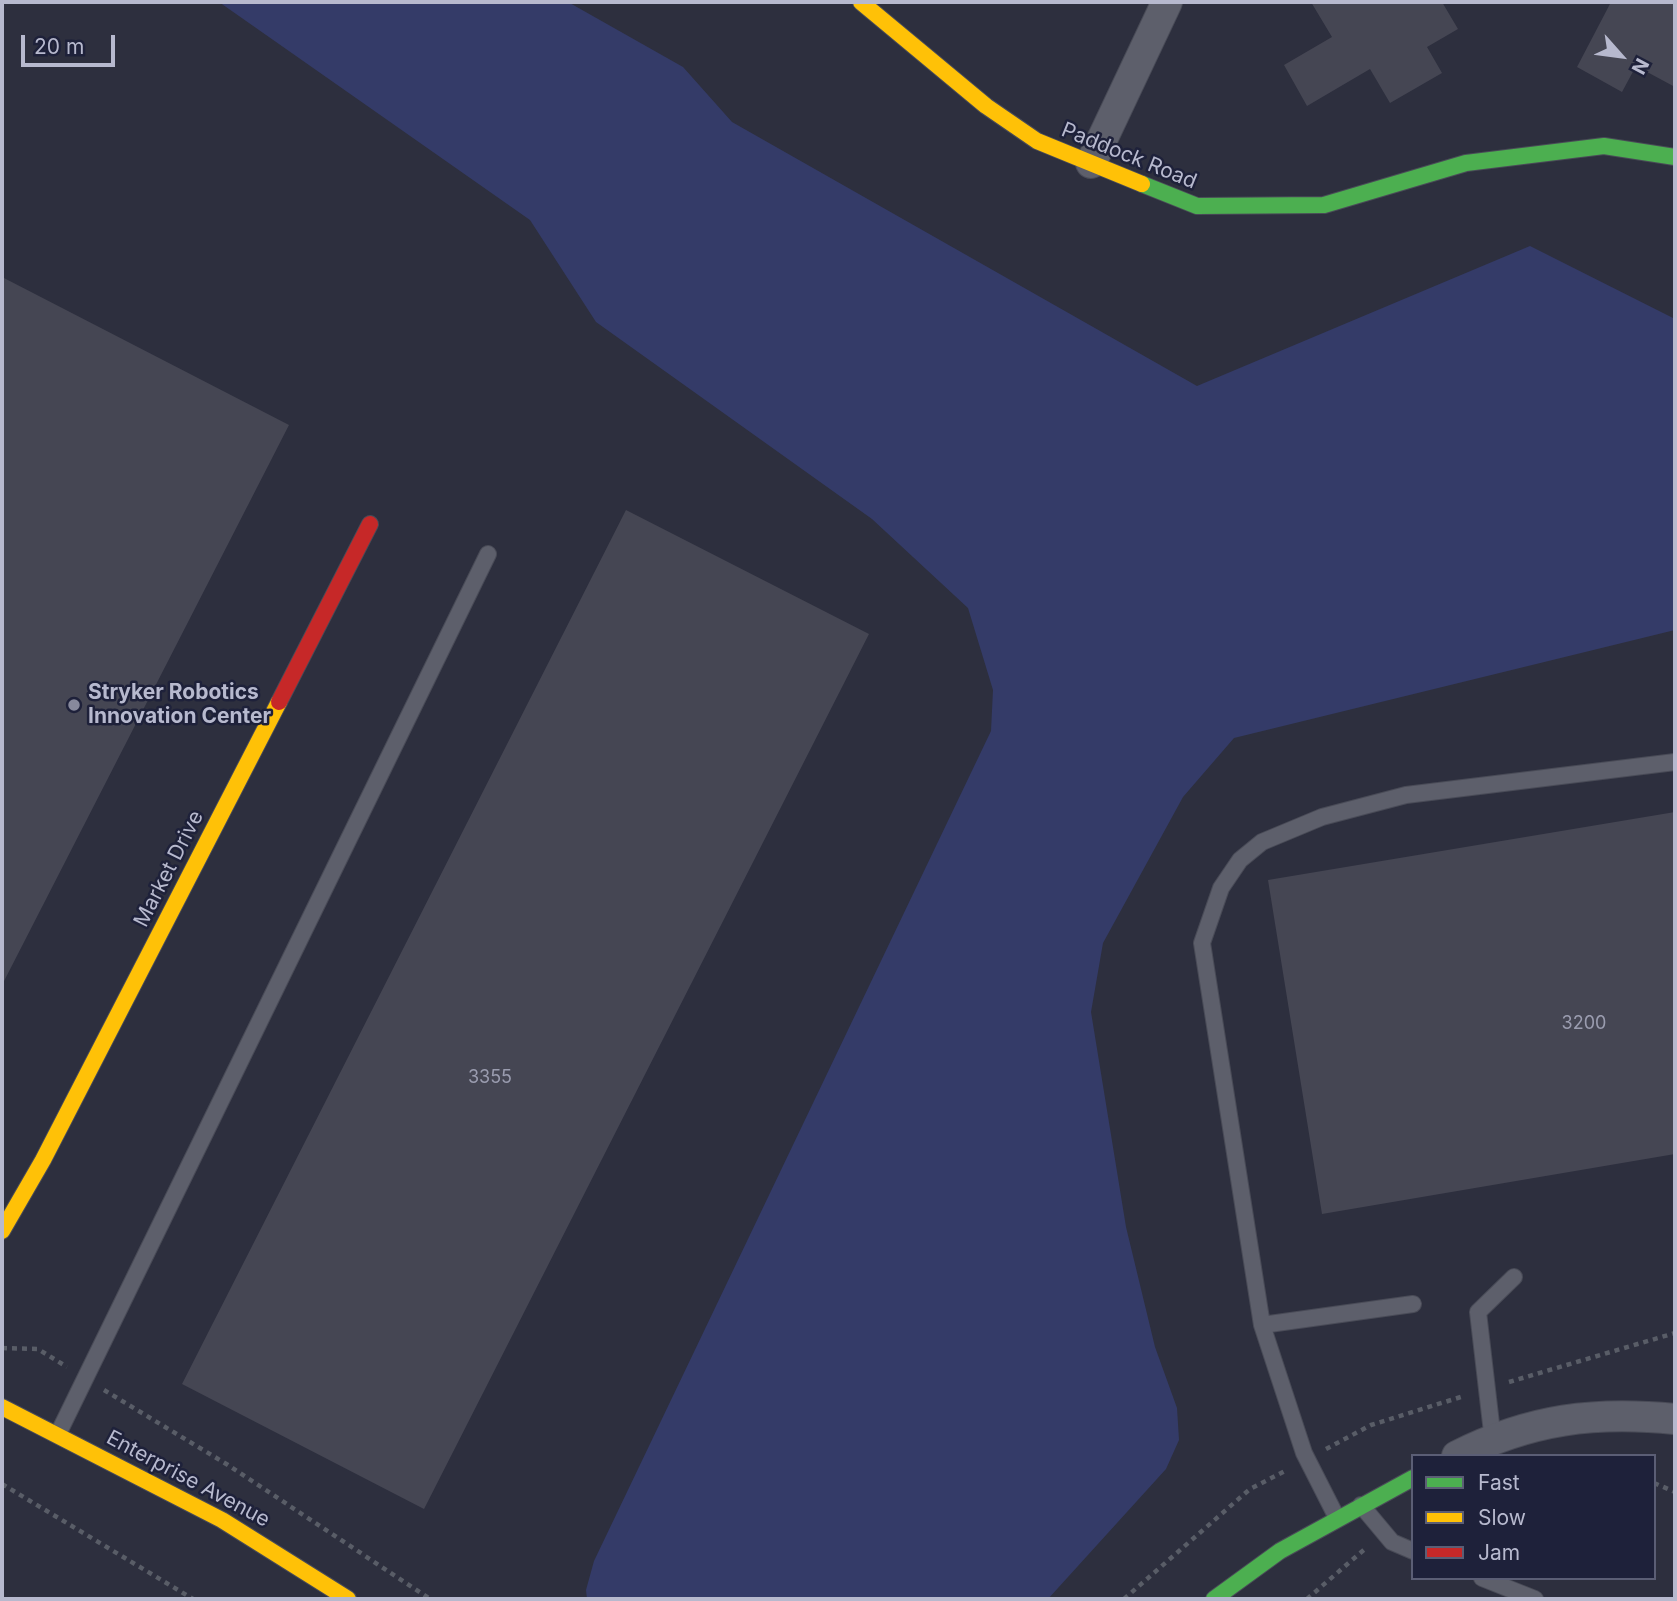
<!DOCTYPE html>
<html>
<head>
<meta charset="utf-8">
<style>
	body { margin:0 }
	#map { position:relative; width:1677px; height:1601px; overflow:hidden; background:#2d2f3e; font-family:Inter,sans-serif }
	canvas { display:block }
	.frame { position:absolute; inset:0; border:4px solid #b7b9ce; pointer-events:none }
	.legend { position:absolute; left:1411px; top:1454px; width:245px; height:126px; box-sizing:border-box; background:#1e213a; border:2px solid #5b5e75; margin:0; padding:9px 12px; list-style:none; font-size:21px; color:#b7b9ce }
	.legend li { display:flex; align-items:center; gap:14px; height:35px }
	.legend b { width:35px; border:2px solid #5b5e75 }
	.north { position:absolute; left:1586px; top:21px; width:70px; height:70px; -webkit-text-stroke:5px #1e213a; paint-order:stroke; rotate:118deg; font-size:19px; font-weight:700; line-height:28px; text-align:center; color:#b7b9ce }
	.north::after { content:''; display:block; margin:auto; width:24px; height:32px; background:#b7b9ce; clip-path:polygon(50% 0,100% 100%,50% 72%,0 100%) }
	.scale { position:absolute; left:21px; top:35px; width:94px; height:32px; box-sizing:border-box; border:4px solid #b7b9ce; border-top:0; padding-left:9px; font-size:21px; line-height:24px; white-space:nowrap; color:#b7b9ce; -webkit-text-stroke:5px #1e213a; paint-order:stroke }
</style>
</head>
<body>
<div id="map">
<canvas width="1677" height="1601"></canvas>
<div class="frame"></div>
<ul class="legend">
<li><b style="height:9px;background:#4caf50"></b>Fast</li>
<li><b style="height:9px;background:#ffc107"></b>Slow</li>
<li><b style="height:9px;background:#c62828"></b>Jam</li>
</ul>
<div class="north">N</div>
<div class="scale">20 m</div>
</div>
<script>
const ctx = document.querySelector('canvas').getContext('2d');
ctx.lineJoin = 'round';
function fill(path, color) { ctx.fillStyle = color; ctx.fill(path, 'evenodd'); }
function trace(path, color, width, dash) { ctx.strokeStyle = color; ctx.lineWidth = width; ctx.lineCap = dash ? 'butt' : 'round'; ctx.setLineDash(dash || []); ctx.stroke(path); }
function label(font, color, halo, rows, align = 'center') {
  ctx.font = font + ' Inter,sans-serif'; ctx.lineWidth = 5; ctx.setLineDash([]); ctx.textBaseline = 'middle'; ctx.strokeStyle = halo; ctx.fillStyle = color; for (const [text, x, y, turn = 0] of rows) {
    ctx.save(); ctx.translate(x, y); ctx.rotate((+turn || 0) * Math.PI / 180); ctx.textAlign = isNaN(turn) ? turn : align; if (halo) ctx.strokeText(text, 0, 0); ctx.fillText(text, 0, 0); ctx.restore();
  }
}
fill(new Path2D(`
	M219,2H568L683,67L732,122L1197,386L1530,246L1675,319V630L1234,738L1183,797L1103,943L1091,1012L1126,1227L1155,1347L1177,1408L1179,1440L1166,1469L1048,1599H587L586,1590L594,1561L991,731L993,690L968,608L872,519L596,322L530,220Z`), '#343b68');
fill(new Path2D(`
	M1311,2H1442L1458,29L1427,47L1442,73L1390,103L1370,69L1307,106L1284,65L1332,37Z
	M1611,2H1675V87L1636,66L1622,92L1577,67Z
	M2,277L289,425L2,985Z
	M626,510L869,634L424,1509L182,1384Z
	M1675,812V1154L1322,1214L1268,880Z`), '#454653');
const lane = new Path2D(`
	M1262,1325L1413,1304
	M58,1434L488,554
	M1493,1441L1478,1312L1514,1277
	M1361,1505L1392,1542L1413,1551
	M1337,1518L1304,1453L1262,1325L1202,943L1221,888L1240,860L1262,842L1322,817L1406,795L1675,762
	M1482,1578L1535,1599`);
const street = new Path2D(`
	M1091,163L1167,2
	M1457,1456C1530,1419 1595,1411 1675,1419`);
const fast = new Path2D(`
	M1142,184L1197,206L1324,205L1466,163L1604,146L1675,157
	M1214,1599L1280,1551L1413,1478`);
const slow = new Path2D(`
	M861,2L986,106L1037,141L1142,184
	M2,1231L43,1160L279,702
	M2,1407L222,1520L348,1599`);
const jam = new Path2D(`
	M279,702L370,524`);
trace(lane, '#494b57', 18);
trace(street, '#494b57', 32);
trace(fast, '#494b57', 18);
trace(slow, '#494b57', 18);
trace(jam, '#494b57', 18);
trace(new Path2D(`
	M2,1348L38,1349L67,1367
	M1509,1382L1675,1333
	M104,1390L228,1465L430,1599
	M1326,1449L1371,1425L1464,1396
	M1654,1483L1675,1492
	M2,1484L193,1599
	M1124,1599L1250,1489L1287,1470
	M1307,1599L1366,1548`), '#595d67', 4.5, [5, 5]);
trace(lane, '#5d5f6b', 16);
trace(street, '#5d5f6b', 30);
trace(fast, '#4caf50', 16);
trace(slow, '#ffc107', 16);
trace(jam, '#c62828', 16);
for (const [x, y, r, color] of [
	[74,705,7,"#87899c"]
]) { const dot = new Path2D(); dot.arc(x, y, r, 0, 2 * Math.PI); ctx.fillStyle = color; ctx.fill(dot); trace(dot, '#1e213a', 2.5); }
label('18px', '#9a9caf', null, [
	["3200",1584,1024],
	["3355",490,1078]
]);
label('21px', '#b7b9ce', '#1e213a', [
	["Paddock Road",1129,156,22],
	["Market Drive",169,869,-63],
	["Enterprise Avenue",188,1479,28]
]);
label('bold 21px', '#b7b9ce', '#1e213a', [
	["Stryker Robotics",88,693],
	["Innovation Center",88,717]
], 'left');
</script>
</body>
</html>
